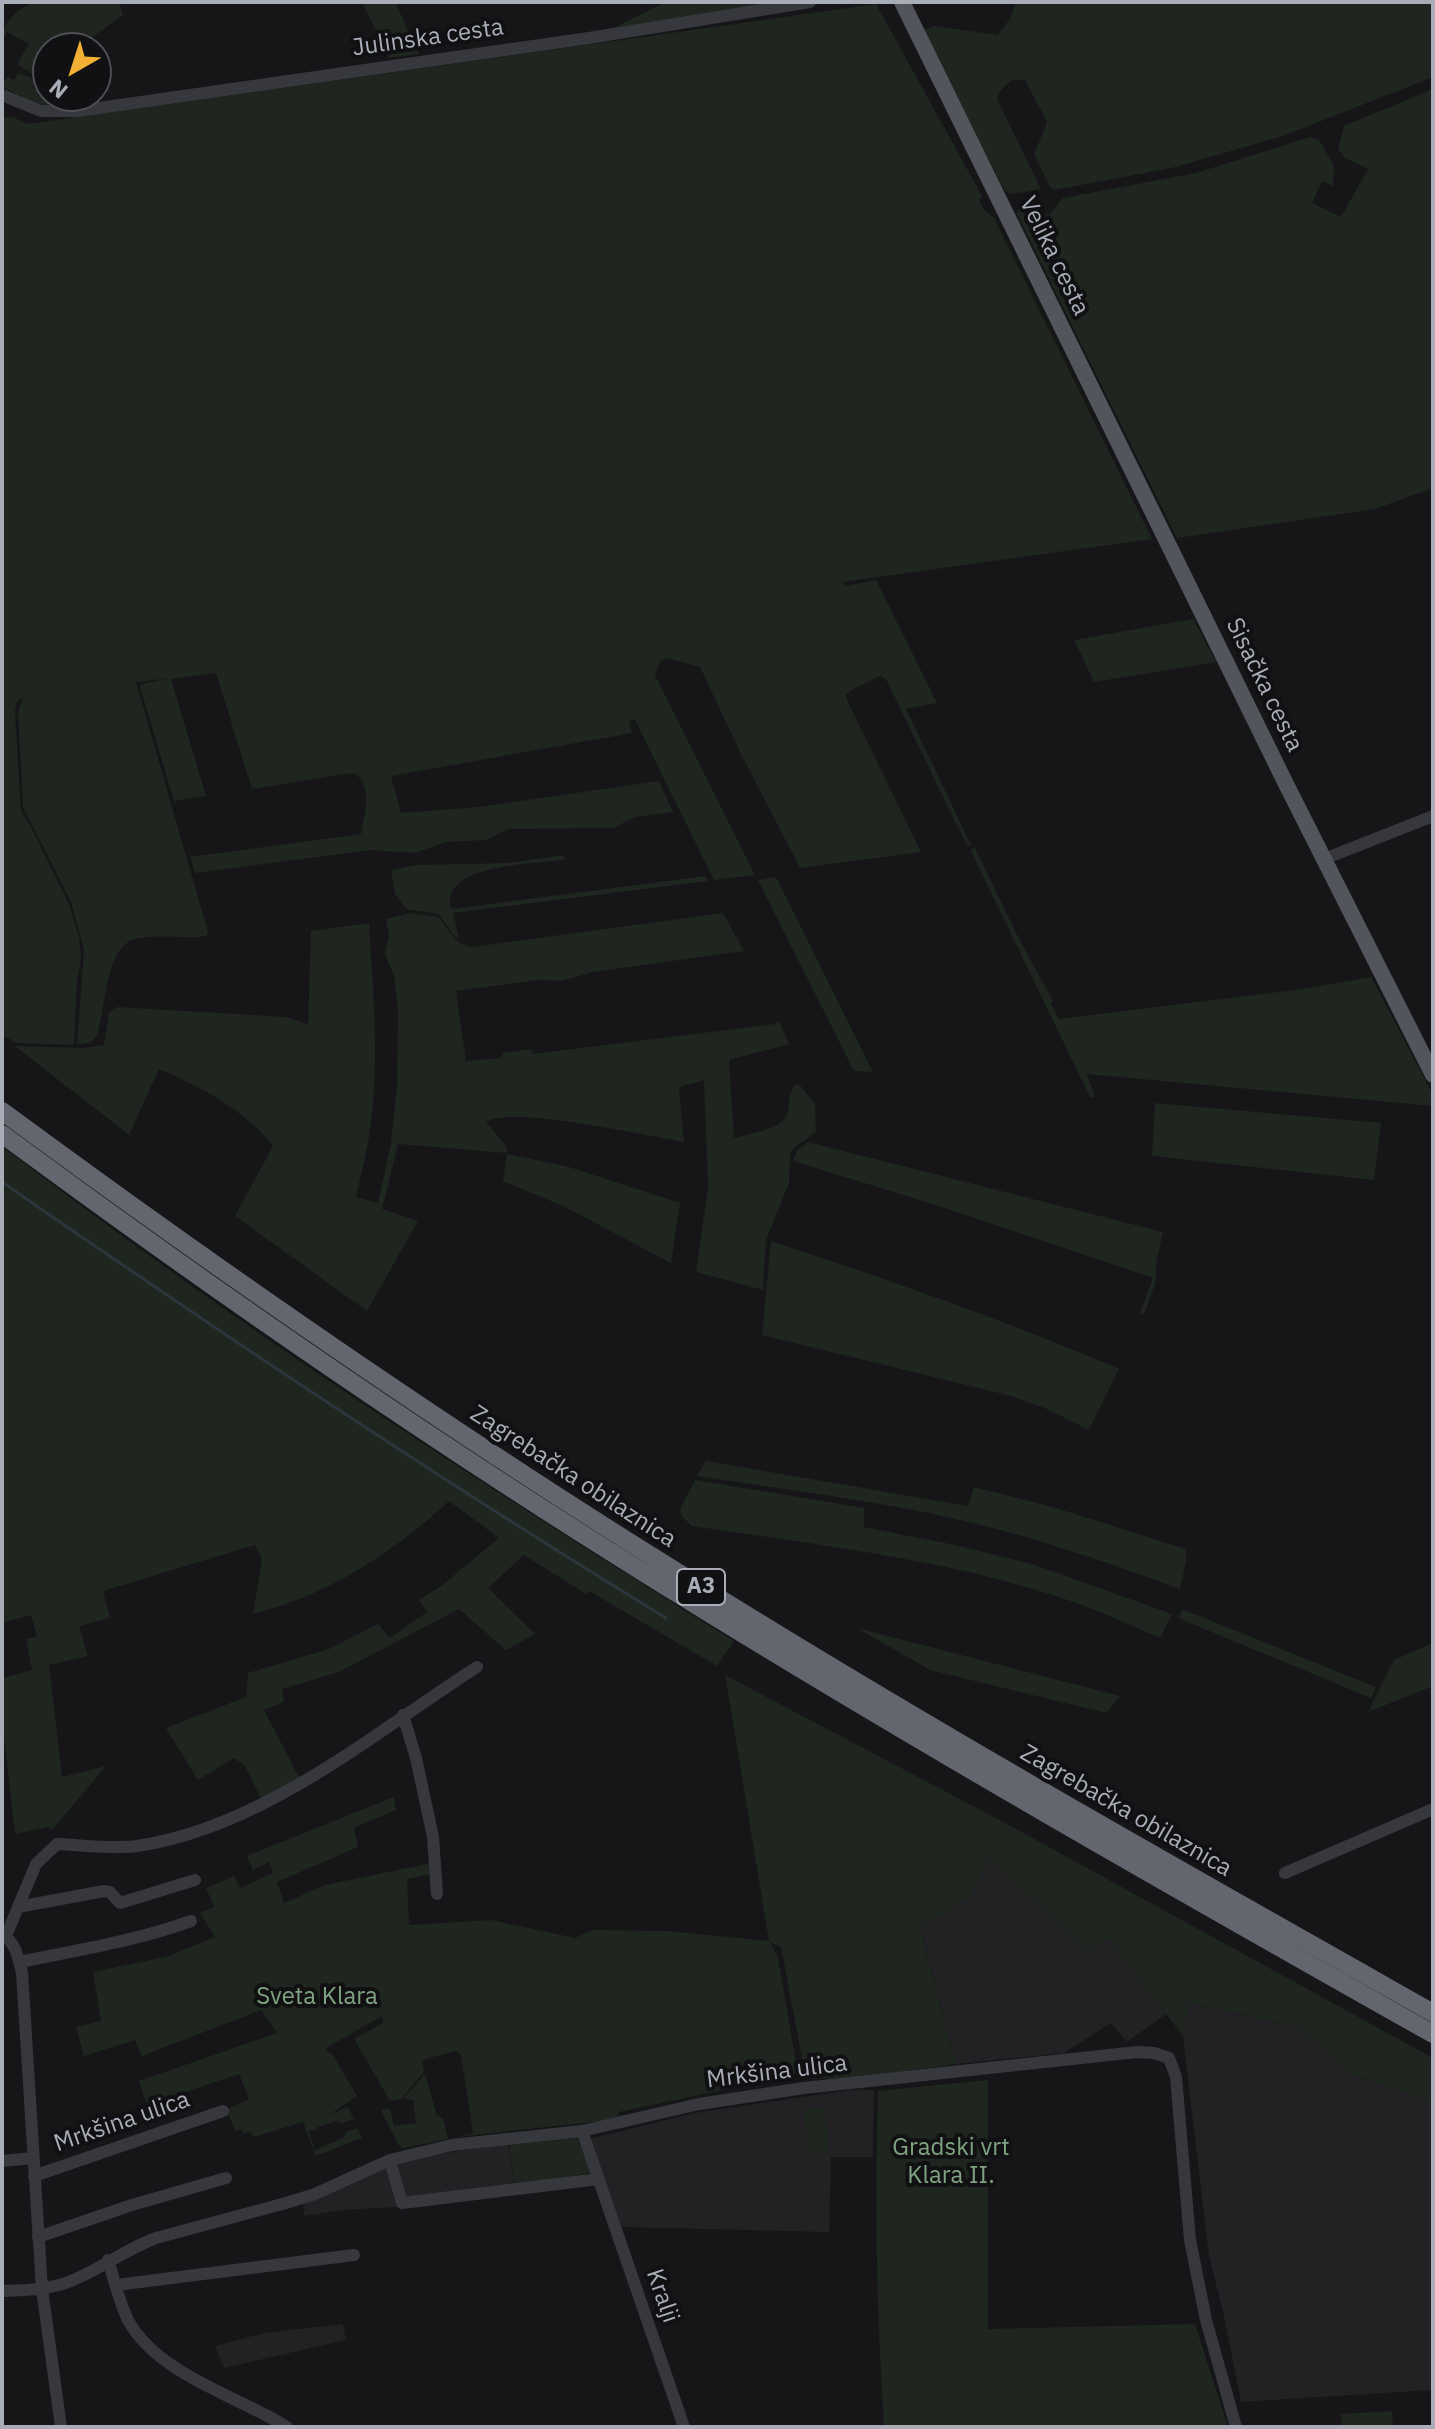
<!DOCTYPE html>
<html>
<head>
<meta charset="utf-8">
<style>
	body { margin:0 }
	#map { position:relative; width:1435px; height:2429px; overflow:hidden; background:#161618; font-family:"IBM Plex Sans",sans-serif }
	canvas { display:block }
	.frame { position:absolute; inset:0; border:4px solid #a8adb8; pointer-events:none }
	.north { position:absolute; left:32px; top:32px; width:80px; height:80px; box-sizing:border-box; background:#111113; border:2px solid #4d4f55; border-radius:50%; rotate:219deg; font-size:22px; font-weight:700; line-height:32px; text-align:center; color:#a8adb8 }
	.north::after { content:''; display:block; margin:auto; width:28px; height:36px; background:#f2b134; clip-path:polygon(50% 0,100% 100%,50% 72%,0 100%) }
</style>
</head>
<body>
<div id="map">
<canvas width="1435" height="2429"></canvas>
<div class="frame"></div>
<div class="north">N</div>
</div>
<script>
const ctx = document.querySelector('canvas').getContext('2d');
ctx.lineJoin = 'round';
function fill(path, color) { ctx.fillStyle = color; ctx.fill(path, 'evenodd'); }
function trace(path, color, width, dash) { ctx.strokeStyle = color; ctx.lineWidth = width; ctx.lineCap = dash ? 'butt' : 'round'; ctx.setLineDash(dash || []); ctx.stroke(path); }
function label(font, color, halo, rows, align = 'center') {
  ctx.font = font + ' "IBM Plex Sans",sans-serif'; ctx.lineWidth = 8; ctx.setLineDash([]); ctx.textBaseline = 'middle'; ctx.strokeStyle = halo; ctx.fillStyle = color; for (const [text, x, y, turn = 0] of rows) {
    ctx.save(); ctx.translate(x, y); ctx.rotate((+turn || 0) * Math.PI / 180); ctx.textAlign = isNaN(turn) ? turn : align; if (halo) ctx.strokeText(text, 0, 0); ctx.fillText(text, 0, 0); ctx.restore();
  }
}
fill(new Path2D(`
	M990,1856L1088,1952L1108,1938L1166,2014L1127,2042L1111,2023L1064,2053L956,2064L920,1927L971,1896Z
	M1188,2002L1299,2028L1353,2074L1433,2103V2390L1241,2402L1224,2316L1209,2256L1183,2036Z
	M850,2090H874L873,2157H831L829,2232L621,2227L589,2139L695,2113Z
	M508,2143L514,2186L397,2205V2207L342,2210L304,2216L303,2204L405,2160Z
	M343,2324L346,2340L224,2368L215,2346L264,2333Z`), '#222225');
fill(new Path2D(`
	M34,2H119L123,15L77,48H48V69L37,77L17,64L29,44L7,32L2,39C3,20 18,10 34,2Z
	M362,2H395L419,54L389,58Z
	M666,2H801L613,28Z
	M1016,2H1433V77L1283,136L1172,168L1054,190L1050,187L1034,155L1047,122L1025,80H1012L1001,90L997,99L1041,189L1011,194L1005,191L922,30L935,26L998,35L1011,17Z
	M876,4L982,196L979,200L984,210L994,218L1152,539L842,582L845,586L876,580L937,703L906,709L971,845L967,846L886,679L880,676L850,691L846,695L847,700L921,852L800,868L740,752L700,667L666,658L661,660L655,675L755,875L714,880L635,720L629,721L632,733L391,776L401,813L478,807L659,781L673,812L635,817L613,828L508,829L486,840L446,842L415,853L371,850L195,873L190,857L361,834C364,816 374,785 354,773L345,774L252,789L216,673L171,679L206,796L174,801L140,687L141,684L171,678L136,682L208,932L206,936L199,937C178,938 154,934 135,939C105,947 106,1010 97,1036L91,1042L77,1045L84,950L71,902L23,807L18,712L23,697L17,702L15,712L21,812L30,825L69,904L79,937L81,958L77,981L74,1045L17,1043L2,1035V118L13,117L28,124Z
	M18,73L34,79L33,88L47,92L48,96H52L58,103L45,105L21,98V96L2,87V83L8,77L14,80Z
	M1433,89V488L1375,509L1177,538L1017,214L1018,209L1028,203L1035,216L1050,214L1063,198L1196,173L1310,137L1319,140L1334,165L1333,186L1322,181L1312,203L1341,217L1368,169L1345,158L1338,149L1344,126Z
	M1193,619L1216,662L1094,682L1074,640Z
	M975,848L1017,935L1053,1001L1051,1003L1059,1019L1295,990L1371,977L1433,1095V1106L1087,1074L1095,1097H1090L970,849Z
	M564,855L565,860C536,864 440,863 451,909L706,876L708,881L453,913L459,939L453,935L439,914L406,909L395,894L391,870L417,865L509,863Z
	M776,877L873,1072L854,1071L758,880Z
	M410,913L438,917C450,929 452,944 472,947L723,913L744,951L593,972L562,981L538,980L456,991L466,1061L501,1058L503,1053L531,1049L533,1054L775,1024L779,1021L789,1044L729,1060L734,1138C747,1134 781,1130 787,1115C791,1103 785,1101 795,1085L799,1084L815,1104L816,1132L794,1148L790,1154L789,1183L766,1240L763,1290L696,1272L708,1187L704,1080L679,1087L684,1142C647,1136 513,1105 486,1122L506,1146L507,1154L569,1167L680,1203L671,1263L565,1207L503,1181L507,1153L398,1144L382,1209L418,1221L367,1311L235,1216L273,1146C246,1111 200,1086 159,1069L129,1135L15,1046L85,1048L104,1045L109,1012L117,1007L286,1017L308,1024L311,931L369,923C373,991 380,1062 370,1130C367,1152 361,1175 356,1197L378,1203L391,1143L397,1087L398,1009L394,976L385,954L389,935L386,919Z
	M1155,1103L1381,1123L1374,1180L1152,1156Z
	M808,1142L1163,1232L1157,1259L1155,1284L1144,1315L1140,1313L1153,1278L942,1207L793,1161L797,1150Z
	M2,1146C235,1326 484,1486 734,1641L717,1666L589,1591L586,1594L524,1555L488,1588L535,1634L506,1650L459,1609L339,1672L282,1689L284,1702L264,1710L301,1781L262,1801L245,1766L234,1758L198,1780L166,1728L246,1697L248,1673L329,1649L378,1624L390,1638L427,1612L419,1600L441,1586L499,1538L449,1501C394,1552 327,1596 253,1614L262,1558L255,1545L103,1591L110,1618L79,1626L88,1656L49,1665L62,1777L106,1766L52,1830L48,1827L15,1834L2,1718V1678L32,1670L26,1639L37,1636L31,1615L2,1623Z
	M771,1241C889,1280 1005,1320 1119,1369L1089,1430L1047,1409L1011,1396L762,1335Z
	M706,1461L968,1506L974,1487L1056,1508L1186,1549V1562L1180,1589C1109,1563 1038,1538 964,1521C876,1500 786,1490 697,1476Z
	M695,1480L864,1508V1527L960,1546L1032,1564L1172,1614L1160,1638C1139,1629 1119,1620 1098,1611C972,1562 825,1546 692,1526L682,1517L680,1509Z
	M1182,1609L1376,1687L1371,1698L1178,1618Z
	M857,1628L1120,1696L1106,1713L930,1670Z
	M1433,1643V1686L1368,1712L1394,1660Z
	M725,1675L1007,1824L1433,2058V2103L1353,2074L1299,2028L1189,2002L1183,2036L1108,1938L1088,1952L990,1857L971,1896L920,1928L956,2064L854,2078L806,2079L781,1947L770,1942L778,1958L798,2074L619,2112L618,2117L601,2121L456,2137L473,2133L461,2055L456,2051L422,2060L424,2072L401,2099L390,2101L354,2039L383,2023L382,2016L326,2048L329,2053L331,2052L357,2096L329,2115L348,2107L354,2119L342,2123L336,2121L318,2127L314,2132L313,2130L309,2131L315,2150L343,2138L346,2132L357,2128L362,2138L316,2156L303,2122L254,2137L250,2131L243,2134L241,2129L236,2131L226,2110L249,2099L239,2074L147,2105L139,2081L277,2033L261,2010L142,2056L135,2040L84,2056L76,2027L101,2021L93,1972L169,1956L215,1937L200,1913L214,1907L206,1888L234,1876L240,1888L273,1873L269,1862L253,1870L247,1856L394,1797L396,1810L354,1828L358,1847L277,1882L284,1903L325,1885L432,1863L433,1874L407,1879L409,1925L491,1920L575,1938L592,1930L667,1931L769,1941Z
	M425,2074L437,2116L443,2118L448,2139L403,2148L398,2144L381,2110L390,2108L394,2126L416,2123L413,2100L403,2099Z
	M988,2080V2329L1195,2324L1228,2427H884C877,2315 874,2203 878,2091Z
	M825,2108L829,2152L808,2154L804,2110Z
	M577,2138L591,2171L589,2173L514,2186L509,2145Z
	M1392,2411L1393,2427H1342L1341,2414Z`), '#1e261f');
trace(new Path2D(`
	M2,1182C220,1333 440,1480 666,1618`), '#2c353c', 3);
trace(new Path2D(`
	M2,95L41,111H78L589,38L810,2
	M1324,859L1433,816
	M403,1715L416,1758L433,1837L437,1894
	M1285,1873L1433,1809
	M18,1907L104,1891L110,1892L120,1903L195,1880
	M2,1934C16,1943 18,1957 22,1973L42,2289L61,2427
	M6,1936L36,1864L57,1844C83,1845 112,1849 137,1846C262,1828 374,1733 477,1667
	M20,1962C77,1950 136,1941 191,1921
	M582,2131L684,2427
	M390,2160L402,2203L599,2179
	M2,2161L33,2158
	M34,2176L223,2111
	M38,2237L132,2205L226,2178
	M108,2260C114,2279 119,2302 128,2320C157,2374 237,2396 287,2427
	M116,2285L354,2255
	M2,2291C25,2290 49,2290 71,2281C101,2269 126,2249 156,2238L286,2203L315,2194L390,2160L452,2145L582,2131L699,2104L804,2088L1137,2052L1154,2053L1169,2058L1176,2077L1190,2240L1206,2320L1236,2427`), '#37383d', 12);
trace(new Path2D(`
	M902,2L1286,784L1433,1075`), '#53555c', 16);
trace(new Path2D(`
	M2,1111C219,1271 440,1424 669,1567C919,1724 1176,1868 1433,2013
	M2,1134C216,1292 436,1444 662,1584C915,1741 1174,1888 1433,2034`), '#63666e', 18);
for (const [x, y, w] of [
	[701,1587,48]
]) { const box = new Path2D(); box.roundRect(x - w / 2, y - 18, w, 36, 6); ctx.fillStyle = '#111113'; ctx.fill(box); trace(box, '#a8adb8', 2); }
label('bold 22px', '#a8adb8', null, [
	["A3",701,1587]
]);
label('24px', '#a8adb8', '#111113', [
	["Julinska cesta",428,38,-8],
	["Velika cesta",1054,256,64],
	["Sisačka cesta",1264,685,64],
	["Zagrebačka obilaznica",573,1477,33],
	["Zagrebačka obilaznica",1126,1811,30],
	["Mrkšina ulica",777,2072,-7],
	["Mrkšina ulica",122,2122,-19],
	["Kralji",662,2296,71]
]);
label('24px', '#7fa381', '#111113', [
	["Sveta Klara",317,1997],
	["Gradski vrt",951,2148],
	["Klara II.",951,2176]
]);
</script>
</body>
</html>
